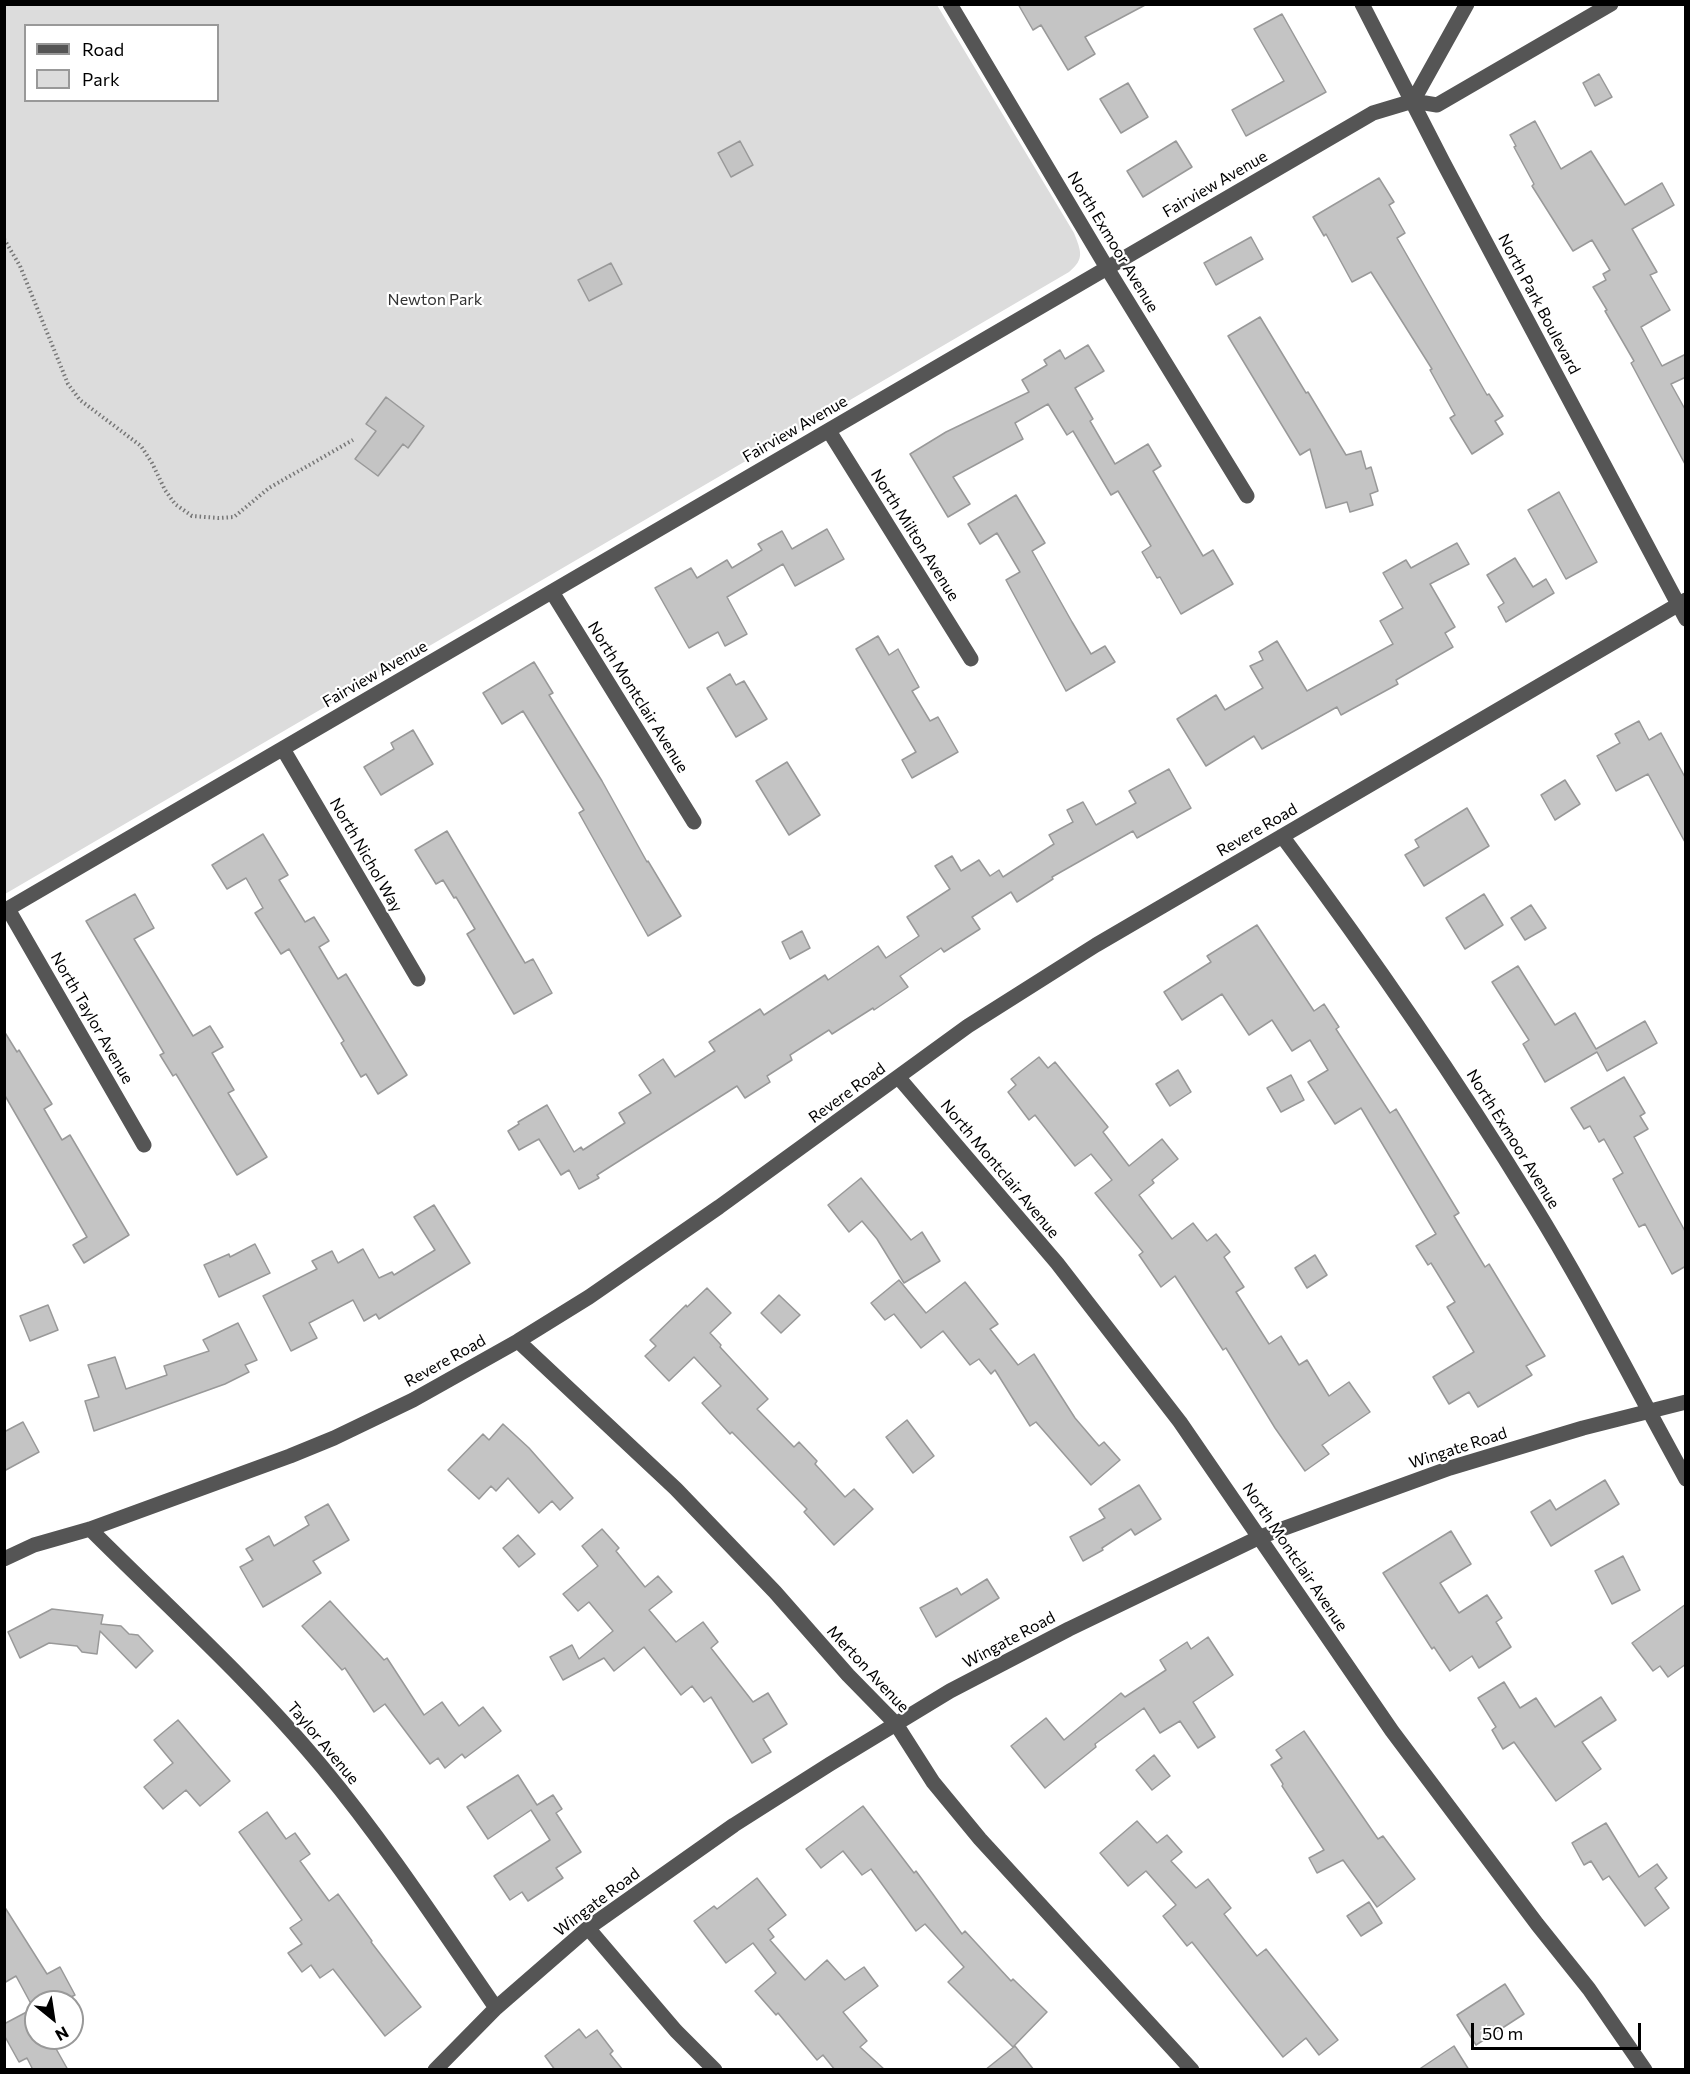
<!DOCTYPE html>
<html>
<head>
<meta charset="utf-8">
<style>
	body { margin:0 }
	#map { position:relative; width:1690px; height:2074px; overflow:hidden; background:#fff; font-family:Commissioner,sans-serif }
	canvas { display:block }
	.frame { position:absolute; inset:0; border:6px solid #000; pointer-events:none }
	.legend { position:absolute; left:24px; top:24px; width:195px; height:78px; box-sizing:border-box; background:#fff; border:2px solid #999; margin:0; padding:8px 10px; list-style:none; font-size:18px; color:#000 }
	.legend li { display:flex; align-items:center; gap:12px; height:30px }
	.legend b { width:30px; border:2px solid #999 }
	.north { position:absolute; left:24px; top:1990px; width:60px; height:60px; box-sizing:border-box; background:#fff; border:2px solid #999; border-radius:50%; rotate:150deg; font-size:16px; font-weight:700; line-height:24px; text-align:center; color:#000 }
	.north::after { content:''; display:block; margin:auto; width:21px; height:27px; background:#000; clip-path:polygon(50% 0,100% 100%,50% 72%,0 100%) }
	.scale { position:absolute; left:1471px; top:2023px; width:170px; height:27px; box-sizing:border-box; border:3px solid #000; border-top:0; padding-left:8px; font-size:18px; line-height:21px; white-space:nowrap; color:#000; -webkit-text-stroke:4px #fff; paint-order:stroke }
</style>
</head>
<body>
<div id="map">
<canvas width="1690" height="2074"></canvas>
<div class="frame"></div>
<ul class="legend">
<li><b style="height:8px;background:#555"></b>Road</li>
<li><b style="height:16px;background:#dcdcdc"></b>Park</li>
</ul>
<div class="north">N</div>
<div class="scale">50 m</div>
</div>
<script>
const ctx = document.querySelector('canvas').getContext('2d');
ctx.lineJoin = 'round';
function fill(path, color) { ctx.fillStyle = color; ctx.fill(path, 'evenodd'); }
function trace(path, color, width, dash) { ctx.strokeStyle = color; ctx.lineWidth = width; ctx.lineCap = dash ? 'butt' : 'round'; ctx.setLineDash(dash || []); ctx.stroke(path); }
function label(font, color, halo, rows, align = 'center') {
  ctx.font = font + ' Commissioner,sans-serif'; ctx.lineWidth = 4.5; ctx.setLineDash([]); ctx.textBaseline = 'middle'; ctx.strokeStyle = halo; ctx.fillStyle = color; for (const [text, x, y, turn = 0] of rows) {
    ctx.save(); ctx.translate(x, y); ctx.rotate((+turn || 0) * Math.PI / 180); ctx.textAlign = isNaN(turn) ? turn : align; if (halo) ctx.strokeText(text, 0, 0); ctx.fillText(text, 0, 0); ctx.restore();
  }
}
fill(new Path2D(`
	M4,5H937L1074,233C1081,251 1085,259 1069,272L5,894ZM26,26H218V100H26Z`), '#dcdcdc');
const building = new Path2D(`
	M1018,4H1147L1085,37L1095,54L1068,70L1041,25L1033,30Z
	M1282,14L1326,92L1246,136L1232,110L1284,81L1254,29Z
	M1599,74L1612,97L1595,106L1583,83Z
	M1128,83L1148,117L1121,133L1100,99Z
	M1535,121L1561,169L1591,151L1625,205L1662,183L1674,205L1632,229L1657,272L1650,275L1670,310L1641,327L1662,366L1686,354V377L1671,384L1686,411V466L1631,363L1634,361L1605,311L1607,310L1593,287L1606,280L1603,274L1610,270L1592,240L1573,251L1532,186L1534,184L1514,147L1516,146L1510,135Z
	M740,141L753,165L731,177L718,153Z
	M1176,141L1192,167L1143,197L1127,171Z
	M1379,178L1394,202L1389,205L1405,233L1397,238L1487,395L1489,394L1503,416L1495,421L1503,434L1472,454L1450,418L1455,415L1430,370L1432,369L1371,272L1352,282L1326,234L1324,236L1313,217Z
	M1251,237L1263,259L1216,285L1204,263Z
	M611,263L622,284L589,301L578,280Z
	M1260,317L1306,393L1308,392L1346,455L1361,451L1366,469L1371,467L1378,491L1370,494L1373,505L1350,512L1347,502L1326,508L1310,449L1300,455L1228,336Z
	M1088,345L1104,371L1075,388L1093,419L1090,421L1115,464L1148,444L1161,466L1153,471L1203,556L1213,550L1233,584L1181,614L1160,577L1157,578L1142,552L1151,546L1118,491L1111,495L1073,431L1067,435L1048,404L1015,423L1023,439L953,477L970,504L948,517L910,454L946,432L1029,392L1022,380L1047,365L1044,360L1060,350L1065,359Z
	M386,397L424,426L408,448L403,444L378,476L355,459L376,431L366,424Z
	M1559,492L1597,562L1566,579L1528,510Z
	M1016,495L1045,543L1032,551L1072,622L1091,654L1105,646L1115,662L1066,691L1006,580L1020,572L997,533L980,544L968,524Z
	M827,529L844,559L795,586L783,564L727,597L747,634L725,646L718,632L689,648L655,588L691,568L697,578L727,560L732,568L762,550L758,544L782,531L792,549Z
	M1457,543L1469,564L1430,584L1455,627L1445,633L1453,647L1396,680L1398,684L1341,715L1337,707L1262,749L1254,736L1206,766L1177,719L1216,695L1225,710L1263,688L1250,666L1263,660L1259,652L1277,641L1307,691L1393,644L1380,621L1403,608L1383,573L1406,560L1411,568Z
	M1515,558L1533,587L1546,579L1554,593L1506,622L1498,607L1504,603L1487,575Z
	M878,636L889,655L898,649L919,687L912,691L930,721L938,717L958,752L912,778L902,760L916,752L856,649Z
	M534,662L553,693L549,695L602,781L647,862L648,861L681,916L648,936L579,813L584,810L523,711L502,724L483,693Z
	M730,674L736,685L744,681L767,719L736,737L707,688Z
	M1639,721L1649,740L1661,733L1686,779V844L1648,774L1616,791L1597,756L1620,743L1615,734Z
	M413,730L433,764L381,795L364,767L394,749L391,743Z
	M787,762L820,815L789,835L756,781Z
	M1169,769L1191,808L1137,838L1133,831L1052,877L1053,879L1017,902L1011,892L972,917L980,929L944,952L941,948L900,976L908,987L874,1010L873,1008L832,1034L829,1030L790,1055L792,1060L767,1076L770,1082L745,1098L737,1086L597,1175L599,1178L579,1189L569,1170L561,1175L539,1139L519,1150L508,1131L519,1124L518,1122L547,1105L574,1152L581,1147L583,1150L625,1123L619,1113L651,1093L639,1075L663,1059L675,1077L715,1051L709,1042L760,1009L764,1015L825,975L828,980L878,946L886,958L919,936L907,917L950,889L935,866L952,856L961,871L979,860L990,876L999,870L1003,877L1054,844L1049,835L1073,822L1067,810L1083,802L1096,825L1136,803L1129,791Z
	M1565,780L1580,804L1555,820L1541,795Z
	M1467,808L1489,846L1424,886L1405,855L1419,847L1415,840Z
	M447,831L525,963L533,959L552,993L514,1014L467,934L475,929L456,897L454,898L443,880L436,884L415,850Z
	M263,834L288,875L279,880L305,922L314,917L329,941L319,947L338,979L346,974L407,1075L378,1094L366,1074L361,1077L341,1043L344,1041L289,949L281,954L255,913L263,908L246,878L227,889L212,865Z
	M135,894L154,928L134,939L193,1036L210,1026L223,1047L212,1053L234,1090L228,1093L267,1157L237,1175L176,1074L173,1076L160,1055L164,1053L86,921Z
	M1484,894L1503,925L1465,949L1446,918Z
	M1531,905L1546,928L1525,940L1511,918Z
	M1257,925L1314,1011L1324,1004L1339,1027L1336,1029L1390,1113L1396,1109L1459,1213L1454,1216L1485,1267L1489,1264L1545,1356L1526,1366L1532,1375L1478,1407L1469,1392L1449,1404L1433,1377L1474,1352L1447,1307L1455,1302L1431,1263L1428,1265L1416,1246L1436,1234L1361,1108L1335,1124L1308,1082L1328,1070L1310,1040L1292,1051L1272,1020L1249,1035L1222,994L1182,1020L1164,992L1211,962L1207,956Z
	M802,931L810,948L790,959L782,942Z
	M1518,966L1555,1025L1575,1013L1596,1049L1645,1021L1657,1043L1607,1071L1597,1052L1545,1082L1523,1044L1529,1040L1492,982Z
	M4,1031L17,1052L19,1050L52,1104L44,1109L62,1140L70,1135L129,1235L84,1263L73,1245L87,1237L4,1094Z
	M1039,1057L1048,1068L1055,1062L1108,1127L1103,1132L1129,1166L1162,1139L1178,1159L1152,1180L1154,1183L1139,1195L1172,1239L1193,1223L1207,1241L1216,1234L1230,1252L1224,1257L1244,1287L1236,1292L1269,1344L1281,1336L1299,1365L1307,1360L1329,1396L1349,1382L1370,1412L1322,1445L1329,1454L1305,1471L1275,1428L1226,1348L1223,1350L1175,1276L1161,1287L1139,1255L1143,1252L1095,1193L1112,1180L1091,1154L1075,1166L1035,1115L1029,1120L1008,1092L1016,1085L1011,1079Z
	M1178,1070L1191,1092L1170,1106L1156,1084Z
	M1291,1075L1304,1100L1281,1112L1267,1088Z
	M1624,1077L1645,1113L1640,1116L1648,1129L1634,1137L1686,1233V1266L1672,1274L1645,1224L1639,1227L1613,1179L1623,1173L1604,1139L1599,1142L1590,1126L1584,1129L1571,1108Z
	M861,1178L911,1240L922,1232L940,1261L904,1283L877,1239L862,1221L849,1232L828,1205Z
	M434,1205L470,1263L379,1319L376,1314L364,1321L353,1300L309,1323L317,1338L291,1351L263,1296L317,1269L312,1261L332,1251L338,1263L363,1249L379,1278L392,1272L394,1275L435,1250L414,1217Z
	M255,1244L270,1273L219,1297L204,1265L229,1254L230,1257Z
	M1315,1255L1327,1275L1307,1288L1295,1268Z
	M899,1280L926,1313L965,1282L998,1324L990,1329L1018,1365L1034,1354L1075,1418L1099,1446L1104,1442L1120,1460L1091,1485L1036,1422L1030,1426L995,1370L991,1374L979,1359L970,1365L943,1331L921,1348L894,1314L885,1320L871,1303Z
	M707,1288L731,1313L710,1333L721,1345L720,1347L768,1399L757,1409L794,1447L799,1442L817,1461L815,1464L845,1497L854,1489L873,1509L834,1545L804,1512L807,1509L732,1432L730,1434L702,1403L721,1386L694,1357L669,1381L645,1356L656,1346L650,1340L686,1305L687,1307Z
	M779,1295L800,1315L781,1333L761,1313Z
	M48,1305L58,1330L30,1341L20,1316Z
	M238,1323L257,1360L245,1365L249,1372L225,1384L94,1431L85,1401L99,1397L88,1365L115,1357L126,1389L167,1375L164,1366L209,1351L203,1340Z
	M907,1420L934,1456L913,1473L886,1437Z
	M23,1422L39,1452L4,1471V1432Z
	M503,1424L529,1448L573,1498L560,1510L552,1501L539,1513L508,1478L496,1491L491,1486L479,1499L448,1470L483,1434L489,1440Z
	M1605,1480L1619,1504L1551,1546L1531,1512L1550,1500L1556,1510Z
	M1139,1485L1161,1519L1135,1535L1131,1529L1102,1548L1103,1550L1083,1561L1070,1537L1105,1518L1099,1509Z
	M328,1504L349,1540L313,1561L321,1573L263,1607L240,1567L253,1560L246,1549L269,1536L274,1546L309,1525L305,1517Z
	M602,1529L619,1548L616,1551L645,1587L658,1576L672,1592L649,1610L676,1642L703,1622L718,1642L711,1648L753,1702L768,1693L787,1724L763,1739L771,1752L752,1763L711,1697L704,1702L692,1686L681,1695L644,1647L614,1671L604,1658L563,1680L550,1657L572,1645L579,1659L613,1631L589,1602L578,1611L563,1594L598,1566L582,1546Z
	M1451,1531L1471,1564L1440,1583L1459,1613L1487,1595L1502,1618L1496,1622L1511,1647L1479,1668L1472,1656L1450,1671L1434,1647L1432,1649L1383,1573Z
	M518,1535L535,1554L519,1567L503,1548Z
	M1623,1556L1640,1590L1612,1604L1595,1571Z
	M987,1579L999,1598L936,1637L920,1608L957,1588L961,1595Z
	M330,1601L384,1660L387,1658L424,1715L442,1702L459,1726L483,1707L501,1731L465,1758L462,1754L445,1768L438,1758L430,1764L385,1704L374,1712L345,1668L342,1670L302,1626Z
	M1686,1604V1664L1668,1677L1660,1666L1653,1671L1632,1643Z
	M52,1609L103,1615L101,1624L121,1626L129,1634L138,1635L153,1651L136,1668L100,1631L97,1654L82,1652L77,1646L49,1643L20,1658L8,1632Z
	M1208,1637L1233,1675L1193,1702L1215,1737L1198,1748L1180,1721L1160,1733L1144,1708L1095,1744L1096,1747L1045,1788L1011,1746L1046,1718L1064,1740L1121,1693L1125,1697L1166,1670L1160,1660L1187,1642L1191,1649Z
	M1504,1682L1520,1708L1536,1698L1555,1727L1601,1697L1616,1720L1582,1742L1601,1769L1556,1801L1514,1742L1503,1749L1492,1730L1496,1727L1478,1698Z
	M178,1720L230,1781L200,1806L186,1790L163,1809L144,1787L173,1763L154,1740Z
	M1304,1731L1378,1839L1383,1836L1415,1879L1377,1907L1343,1860L1317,1873L1309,1858L1324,1850L1282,1786L1283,1784L1271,1765L1282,1758L1276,1750Z
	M1154,1755L1170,1776L1152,1790L1136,1770Z
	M518,1775L537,1805L553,1795L562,1809L556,1813L581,1852L556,1868L563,1878L528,1901L522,1892L510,1900L494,1876L550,1840L531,1810L488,1839L467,1807Z
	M863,1806L914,1873L916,1871L962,1934L965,1931L1011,1981L1013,1979L1047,2012L1013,2047L948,1982L964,1967L925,1924L916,1931L871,1869L862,1875L843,1851L821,1868L806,1849Z
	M267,1812L286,1839L295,1833L310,1854L300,1861L329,1901L338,1894L372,1941L371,1942L421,2007L385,2036L333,1969L320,1978L311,1965L302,1972L288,1953L302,1944L290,1928L302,1920L239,1832Z
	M1137,1821L1157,1843L1167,1835L1182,1852L1171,1861L1196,1888L1208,1879L1231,1908L1224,1914L1257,1956L1266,1949L1338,2040L1319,2055L1306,2038L1283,2057L1192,1942L1187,1946L1163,1916L1176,1905L1146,1871L1128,1886L1100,1853Z
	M1606,1823L1639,1877L1657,1864L1667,1878L1655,1888L1669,1908L1645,1926L1609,1876L1603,1880L1591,1861L1584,1865L1572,1843Z
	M757,1878L786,1915L768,1929L774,1937L770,1940L805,1980L827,1960L845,1980L864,1967L878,1986L843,2012L867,2041L860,2047L885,2070H835L823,2055L817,2060L778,2013L776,2015L755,1991L776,1973L753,1943L726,1963L694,1921L714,1906L717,1909Z
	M1369,1902L1382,1923L1361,1936L1347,1916Z
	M4,1906L47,1974L60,1967L75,1995L61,2002H30L16,1976L4,1983Z
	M1505,1984L1524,2014L1476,2045L1457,2015Z
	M36,2007V2038H50L68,2070H33L27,2058L19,2062L4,2035V2024Z
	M579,2029L586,2038L597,2030L613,2051L610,2054L623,2070H555L545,2056Z
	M1015,2046L1034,2070H985Z
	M1454,2046L1469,2070H1418Z`);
fill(building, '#c4c4c4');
trace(building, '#999', 1.5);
trace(new Path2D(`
	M4,239L20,266L68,384L80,400L141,446L152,463L165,490L175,504L192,516L219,518L234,517L269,488L353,440`), '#777', 4, [1.5, 3]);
trace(new Path2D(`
	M950,4L1107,268L1247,496
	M1362,4L1443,162L1686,619
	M1413,101L1467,4
	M829,431L971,659
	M552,592L694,822
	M283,749L418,979
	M1282,836C1371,955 1455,1077 1533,1204C1588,1293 1635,1387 1686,1479
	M8,909L144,1145
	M4,911L1373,113L1413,101L1437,105L1611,4
	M899,1078L1057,1263L1180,1422L1392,1731L1537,1924L1589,1989L1645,2070
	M518,1341L676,1489L775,1592L848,1675L896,1724L933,1782L980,1839L1192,2070
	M90,1529C168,1607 253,1683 323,1768C386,1844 440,1927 496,2008
	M4,1559L34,1545L90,1529L290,1456L334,1438L413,1400L518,1341L589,1297L719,1207L968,1026L1096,945L1686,600
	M588,1928L676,2031L715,2070
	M435,2070L496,2008L588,1928L734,1825L830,1764L950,1691L1069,1629L1260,1537L1450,1468L1583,1428L1686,1402`), '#555', 15);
label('16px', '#000', '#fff', [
	["Fairview Avenue",1215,184,-30],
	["North Exmoor Avenue",1113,242,59],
	["North Park Boulevard",1539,304,62],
	["Fairview Avenue",795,429,-30],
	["North Milton Avenue",915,535,58],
	["Fairview Avenue",375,674,-30],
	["North Montclair Avenue",638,697,58],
	["Revere Road",1257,830,-30],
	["North Nichol Way",366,855,60],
	["North Taylor Avenue",92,1018,60],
	["Revere Road",847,1093,-36],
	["North Exmoor Avenue",1513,1139,58],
	["North Montclair Avenue",1000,1169,50],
	["Revere Road",445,1361,-29],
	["Wingate Road",1458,1448,-18],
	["North Montclair Avenue",1295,1557,56],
	["Wingate Road",1009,1640,-28],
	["Merton Avenue",868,1669,47],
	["Taylor Avenue",323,1743,50],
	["Wingate Road",597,1902,-37]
]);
label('16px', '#333', '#fff', [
	["Newton Park",435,300]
]);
</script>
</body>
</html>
